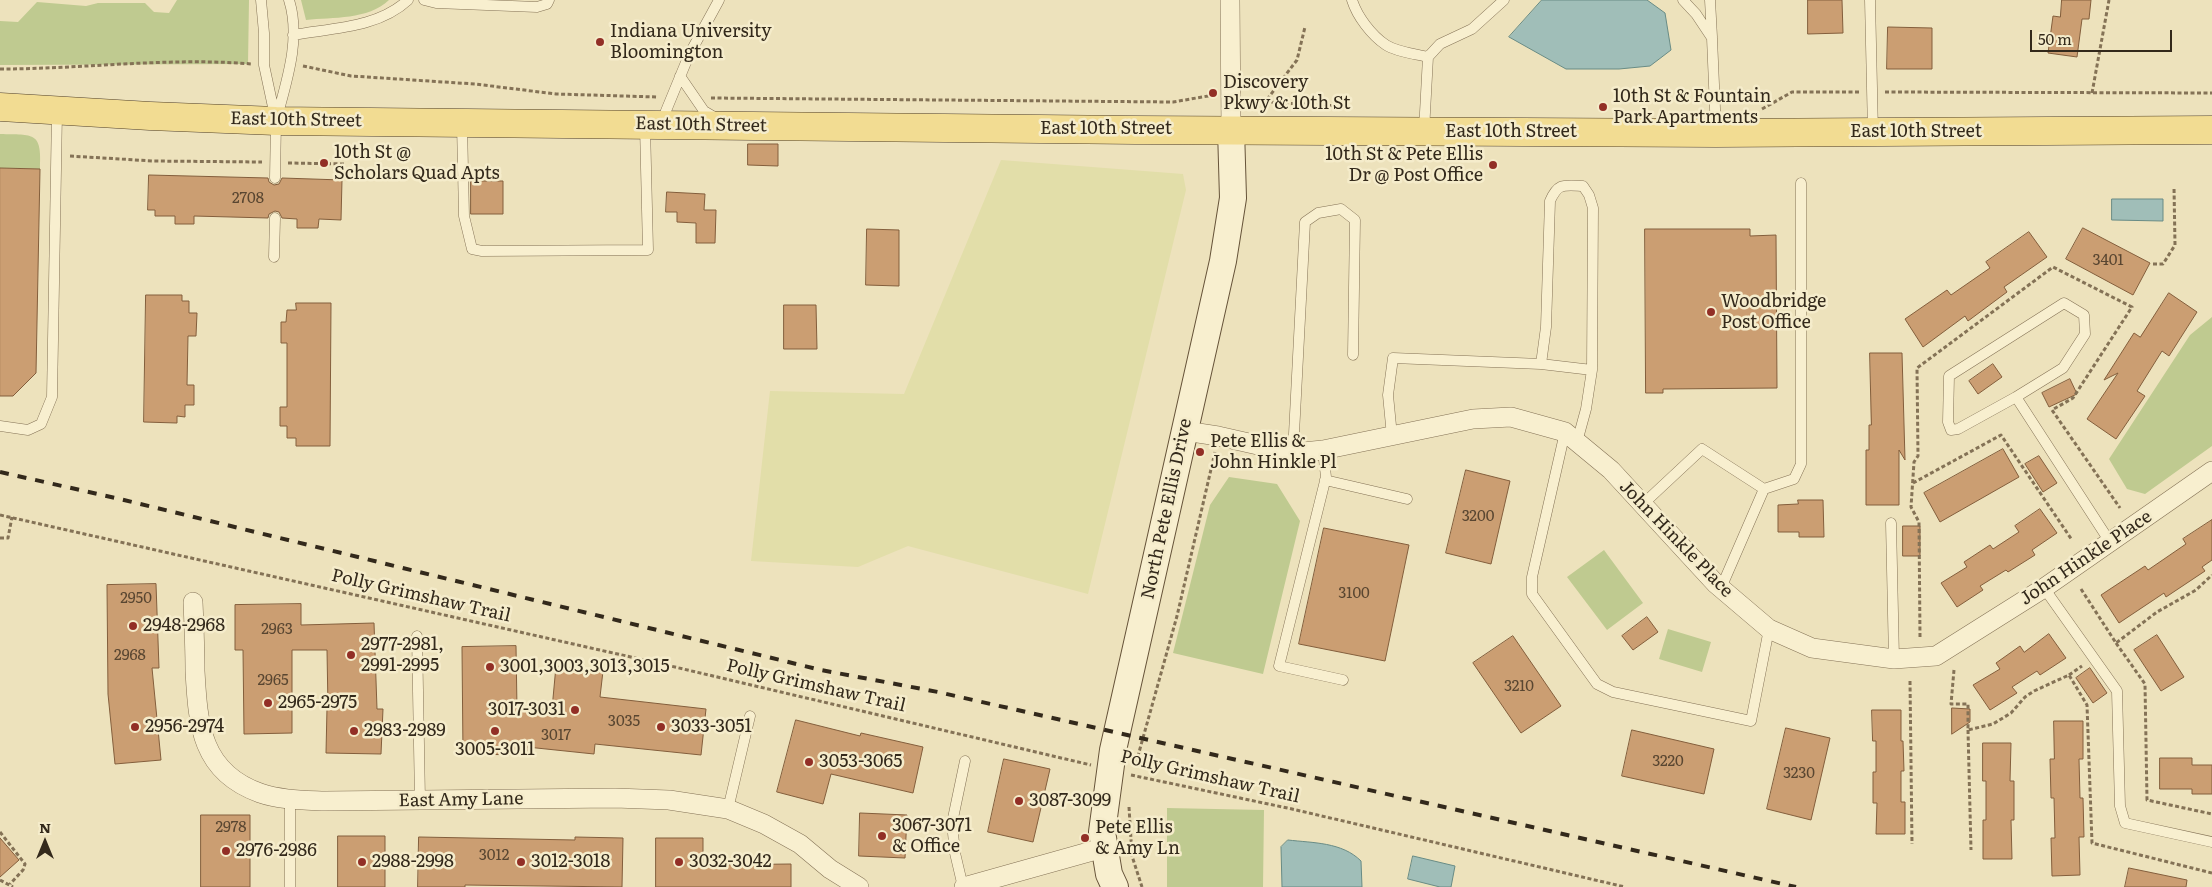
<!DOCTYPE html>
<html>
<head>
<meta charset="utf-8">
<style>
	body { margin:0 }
	#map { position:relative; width:2212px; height:887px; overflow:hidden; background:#ede2bc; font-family:Literata,serif }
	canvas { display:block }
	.north { position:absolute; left:20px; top:817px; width:50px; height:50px; -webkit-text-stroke:4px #f5eccb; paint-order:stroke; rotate:0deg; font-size:14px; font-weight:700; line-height:20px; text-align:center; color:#33291b }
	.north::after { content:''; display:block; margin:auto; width:18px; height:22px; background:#33291b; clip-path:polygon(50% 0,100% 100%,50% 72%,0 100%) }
	.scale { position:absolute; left:2030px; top:30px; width:142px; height:22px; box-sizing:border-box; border:2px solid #33291b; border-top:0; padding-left:6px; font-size:15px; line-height:18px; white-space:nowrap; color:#33291b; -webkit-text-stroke:4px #f5eccb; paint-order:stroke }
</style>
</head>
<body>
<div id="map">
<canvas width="2212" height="887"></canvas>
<div class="north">N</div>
<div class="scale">50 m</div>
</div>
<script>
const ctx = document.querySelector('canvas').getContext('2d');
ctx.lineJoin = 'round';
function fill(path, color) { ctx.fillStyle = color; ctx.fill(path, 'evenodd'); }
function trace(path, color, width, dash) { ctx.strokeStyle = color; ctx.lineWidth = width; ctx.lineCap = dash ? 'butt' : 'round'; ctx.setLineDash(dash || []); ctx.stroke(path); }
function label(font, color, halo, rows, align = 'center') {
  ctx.font = font + ' Literata,serif'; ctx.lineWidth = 5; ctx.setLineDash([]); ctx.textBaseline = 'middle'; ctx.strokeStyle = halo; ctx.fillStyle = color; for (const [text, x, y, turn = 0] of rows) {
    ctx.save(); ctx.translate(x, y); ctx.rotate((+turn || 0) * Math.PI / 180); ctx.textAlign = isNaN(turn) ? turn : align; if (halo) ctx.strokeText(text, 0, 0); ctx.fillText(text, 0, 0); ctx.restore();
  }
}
fill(new Path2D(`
	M1001,160L1183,174L1186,190L1088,594L908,546L858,567L751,561L770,391L904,394Z`), '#e2dea9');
fill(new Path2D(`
	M177,0H249L248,64L0,65V21L18,22L37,2L86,6L98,3H145L154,12L169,13Z
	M301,0H389C368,20 333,17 306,20Z
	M0,134C34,135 42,131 40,169L0,168Z
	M2212,317V446L2145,494L2127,489L2109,459L2190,335Z
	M1229,477L1277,484L1300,521L1263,674L1173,653L1210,505Z
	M1604,550L1643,603L1607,630L1567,577Z
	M1668,629L1711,642L1702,672L1659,659Z
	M1167,808L1264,810L1263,887H1167Z`), '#bfca90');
const water = new Path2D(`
	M1542,0H1647L1665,13L1671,50L1650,66L1619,69H1566L1509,37Z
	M2112,199H2163V221L2112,220Z
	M1288,840C1313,843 1342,842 1361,861L1362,887H1282L1281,847Z
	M1413,856L1455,866L1451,887H1440L1408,879Z`);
fill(water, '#a0beb8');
trace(water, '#688b85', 1);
const building = new Path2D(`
	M1808,0H1842L1843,33L1808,34Z
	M2062,0H2091L2089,19H2082L2077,57L2048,53L2053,16L2060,17Z
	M1888,27L1932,28V69H1887Z
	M748,144H778V166L748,165Z
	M0,168L40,169L36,373L13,396H0Z
	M149,175L268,178L269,182L274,185L279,184L282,178L342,180L341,220L319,219L318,228H297V219L282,218L279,212L275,211L269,214L268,218L194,216V224H175V216H155V210H148Z
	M471,181H503V214H471Z
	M667,192L705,194L704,210H716L715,243H696V223L677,222V212H666Z
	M2083,228L2150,263L2133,295L2066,259Z
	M867,229L899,230V286L866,285Z
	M1645,229H1750V236L1776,235L1777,388L1663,389V393H1646Z
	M2029,232L2047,257L2004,287L2007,292L1968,321L1965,316L1923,347L1905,319L1947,290L1951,295L1990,268L1986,262Z
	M2169,293L2197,312L2169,356L2162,351L2137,391L2145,396L2116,439L2087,419L2118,373L2104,380L2134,333L2140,337Z
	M146,295H182V301H189V313H197L196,336H188L187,385H194V405H185V417L177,416V423L144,422Z
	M296,303H331L330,446H296V438H287V426H280V407H287V343H281V322H286L287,310H296Z
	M784,305H816L817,349H784Z
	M1870,353H1902L1905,460L1899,450V505H1866V450H1869V425H1871Z
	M1993,364L2002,377L1978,394L1969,381Z
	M2070,379L2077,394L2049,407L2042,393Z
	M2003,449L2019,477L1940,522L1924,493Z
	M2039,456L2057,483L2043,492L2025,464Z
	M1466,470L1510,481L1491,564L1446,553Z
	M1798,500H1823L1824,537H1799V532H1778V505L1798,504Z
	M2040,509L2057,533L2032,550L2035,555L2008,572L2006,570L1980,586L1983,590L1957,607L1941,583L1967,567L1964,562L1990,545L1993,549L2019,532L2015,526Z
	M2212,520V560L2202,567L2205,571L2166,597L2164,593L2119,623L2101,595L2145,566L2148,570L2186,544L2183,539Z
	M1903,526H1920V556H1903Z
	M1324,528L1409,545L1385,661L1299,644Z
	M156,584L159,668H152L161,760L115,764L108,694L107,585Z
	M301,604V625L374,623L377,709H383L381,754L326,753L327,708H328L327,650H292V733L244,734L243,650H235V605Z
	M1647,617L1658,632L1633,650L1622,636Z
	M2049,634L2066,658L2040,675L2037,671L2012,687L2017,693L1990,710L1973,685L2000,669L1996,663L2020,646L2024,652Z
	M2157,635L2184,677L2161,691L2134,650Z
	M1513,636L1561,706L1521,733L1473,663Z
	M516,646L517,709H552L556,666L603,671L600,697L706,709L701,755L595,744L594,754L527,747V755L463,754L462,647Z
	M2090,668L2107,693L2093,703L2076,678Z
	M1952,708L1970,709V722L1952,734Z
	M1872,710H1901V741H1903L1904,771H1901V802H1905V834H1876L1877,803H1873V772H1876V741H1873Z
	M796,720L860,736L861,733L923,747L913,793L831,774L823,804L777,792Z
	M2054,721H2083V759H2079L2080,798H2083L2084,837H2079L2080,875L2052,876L2051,838H2055L2054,798H2051L2050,759H2054Z
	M1786,728L1830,738L1811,820L1767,809Z
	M1632,730L1714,749L1704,794L1622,776Z
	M1983,743H2011L2010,781H2014V820H2011L2012,859H1983V820H1986V781H1983Z
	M2160,758H2192V765H2212V794H2192V789H2160Z
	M1004,759L1050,769L1033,842L988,832Z
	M860,813L907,815L905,858L859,856Z
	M201,815H250V887H201Z
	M338,836H385V887H338Z
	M419,837L575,840V837L623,838L622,887L465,885V887H418Z
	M0,838L19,860L0,877Z
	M656,838H703V865L791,864V887H656Z
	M2129,868L2187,880L2186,887H2125Z`);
fill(building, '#cb9e72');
trace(building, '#835e3c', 1);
const lane = new Path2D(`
	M261,0L264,33V65L276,121L275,178
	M424,0L436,3L537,7L547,4L549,0
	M1352,0C1357,16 1371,35 1386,45C1397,52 1415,54 1428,57
	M1683,0L1696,14L1712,38L1716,132
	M1710,0L1712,37
	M1870,0L1873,132
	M293,35C332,28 378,28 408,0
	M680,76L704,111L716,118
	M277,117C287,80 301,38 289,0
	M661,123L689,55L719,0
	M462,124L464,216L472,249L482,251L648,250L645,126
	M1424,131L1428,57L1440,44L1472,29L1504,0
	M274,257L275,218
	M1541,364L1546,327L1550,201C1558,183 1563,185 1583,186L1589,195L1593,208L1592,370L1586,409L1577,442
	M2016,397L1958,429L1951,430L1948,422L1949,376L2064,303L2084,315L2085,334L2063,368L2016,397L2110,542
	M0,426L28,430L41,424L52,397L57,112
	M1565,432L1532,577V594L1597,684L1613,692L1751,721L1769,629
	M1392,436L1388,395L1393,358L1541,364L1592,370
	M1323,450L1326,477L1279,666L1343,680
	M1293,453L1305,222L1318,213L1341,209L1355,220L1353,355
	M1325,480L1407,499
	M1764,489L1794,479L1801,464V183
	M1642,505L1702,449L1764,489L1721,588
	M1891,523L1894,659
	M2044,588L2117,691L2120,806L2125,823L2212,842
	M417,636L420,800
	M728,809L750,716
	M290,887V799
	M963,887L955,853L952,823L965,761`);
const street = new Path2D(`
	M1230,0L1231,129
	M1185,431L1218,436L1293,453L1323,450L1473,419L1511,417L1565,432L1611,470L1716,584L1769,629L1812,648L1894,659L1936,656L2044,588L2212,471
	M193,602C194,625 195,648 195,671C198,725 201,772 260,793C280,800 303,800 325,801L615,798L669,800L728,809L764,824L800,844L830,869L859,887
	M964,887L1103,848`);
const secondary = new Path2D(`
	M1115,887L1109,874L1102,832L1113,750L1223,261L1233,198L1231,129`);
const primary = new Path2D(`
	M0,107L150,116L276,121L1135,130L1716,133L2212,130`);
trace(lane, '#847256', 11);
trace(street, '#847256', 20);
trace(secondary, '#665339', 28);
trace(primary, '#51402b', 29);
trace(new Path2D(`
	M303,66L351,76L475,84L556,94L657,97
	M0,69C84,69 167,57 252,64
	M1885,92L2212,93
	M2092,93L2109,0
	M711,98L1173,102L1214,95
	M1249,102H1265L1297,60L1305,27
	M1265,102L1340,106
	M1762,109L1792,92H1859
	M70,156L153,161L262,162
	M288,163L345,164
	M2153,264H2163L2175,245L2174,187
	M1913,483L2001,435L2072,540
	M0,515L662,664L1091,765
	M0,538H8L12,517
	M2081,589L2116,643L2157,612L2196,590L2212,575
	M1920,637L1919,522L1911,507L1914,462L1918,456L1917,368L2053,267L2132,307L2073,398L2052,410L2120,508
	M2116,643L2145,684L2147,800L2212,814
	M1954,670L1951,704H1968V730L1993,724L2011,713L2025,697L2034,691L2069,675L2087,705L2092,843L2212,873
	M2069,675L2082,666
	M1910,681L1912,844
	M1968,730L1971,850
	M1136,763L1177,616L1215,452
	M1131,775L1292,809L1625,887
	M1129,807L1132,856L1142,887
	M0,832L25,864L23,870L10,884
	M0,880L13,887`), '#847256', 3, [4, 2.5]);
trace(lane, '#f8efcf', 10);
trace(street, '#f8efcf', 19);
trace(secondary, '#f8efcf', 26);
trace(primary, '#f2dc92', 28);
trace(new Path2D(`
	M0,472L120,499L821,670L938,692L1796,887`), '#33291b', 4, [9, 9]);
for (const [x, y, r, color] of [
	[600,42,5,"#922f26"],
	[1213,93,5,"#922f26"],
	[1603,107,5,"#922f26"],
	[324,163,5,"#922f26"],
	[1493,165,5,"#922f26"],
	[1711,312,5,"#922f26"],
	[1200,452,5,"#922f26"],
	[133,626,5,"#922f26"],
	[351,655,5,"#922f26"],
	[490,667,5,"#922f26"],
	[268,703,5,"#922f26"],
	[575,710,5,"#922f26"],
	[135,727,5,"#922f26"],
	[661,727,5,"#922f26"],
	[354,731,5,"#922f26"],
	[495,731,5,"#922f26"],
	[809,762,5,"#922f26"],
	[1019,801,5,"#922f26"],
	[882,836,5,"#922f26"],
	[1085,838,5,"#922f26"],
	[226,851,5,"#922f26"],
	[362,862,5,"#922f26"],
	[521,862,5,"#922f26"],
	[679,862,5,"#922f26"]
]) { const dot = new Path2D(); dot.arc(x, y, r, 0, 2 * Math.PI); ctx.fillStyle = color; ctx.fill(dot); trace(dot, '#f5eccb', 2); }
label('15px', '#594631', null, [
	["2708",248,199],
	["3401",2108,261],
	["3200",1478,517],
	["3100",1354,594],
	["2950",136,599],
	["2963",277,630],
	["2968",130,656],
	["2965",273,681],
	["3210",1519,687],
	["3035",624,722],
	["3017",556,736],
	["3220",1668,762],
	["3230",1799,774],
	["2978",231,828],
	["3012",494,856]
]);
label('18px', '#33291b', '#f5eccb', [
	["Indiana University",610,32],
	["Bloomington",610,53],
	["Discovery",1223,83],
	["Pkwy & 10th St",1223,104],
	["10th St & Fountain",1613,97],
	["Park Apartments",1613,118],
	["10th St @",334,153],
	["Scholars Quad Apts",334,174],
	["10th St & Pete Ellis",1483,155,"right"],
	["Dr @ Post Office",1483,176,"right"],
	["Woodbridge",1721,302],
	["Post Office",1721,323],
	["Pete Ellis &",1210,442],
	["John Hinkle Pl",1210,463],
	["2948-2968",143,626],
	["2977-2981,",361,645],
	["2991-2995",361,666],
	["3001,3003,3013,3015",500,667],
	["2965-2975",278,703],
	["3017-3031",565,710,"right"],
	["2956-2974",145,727],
	["3033-3051",671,727],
	["2983-2989",364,731],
	["3005-3011",495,750,"center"],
	["3053-3065",819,762],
	["3087-3099",1029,801],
	["3067-3071",892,826],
	["& Office",892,847],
	["Pete Ellis",1095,828],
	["& Amy Ln",1095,849],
	["2976-2986",236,851],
	["2988-2998",372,862],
	["3012-3018",531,862],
	["3032-3042",689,862]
], 'left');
label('18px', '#33291b', '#f5eccb', [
	["East 10th Street",296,120,1],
	["East 10th Street",701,125,1],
	["East 10th Street",1106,129],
	["East 10th Street",1511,132],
	["East 10th Street",1916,132],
	["North Pete Ellis Drive",1167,509,-78],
	["John Hinkle Place",1676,539,46],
	["John Hinkle Place",2086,558,-34],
	["Polly Grimshaw Trail",421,596,13],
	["Polly Grimshaw Trail",816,686,13],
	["Polly Grimshaw Trail",1210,777,13],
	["East Amy Lane",461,800,-1]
]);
</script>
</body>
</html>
